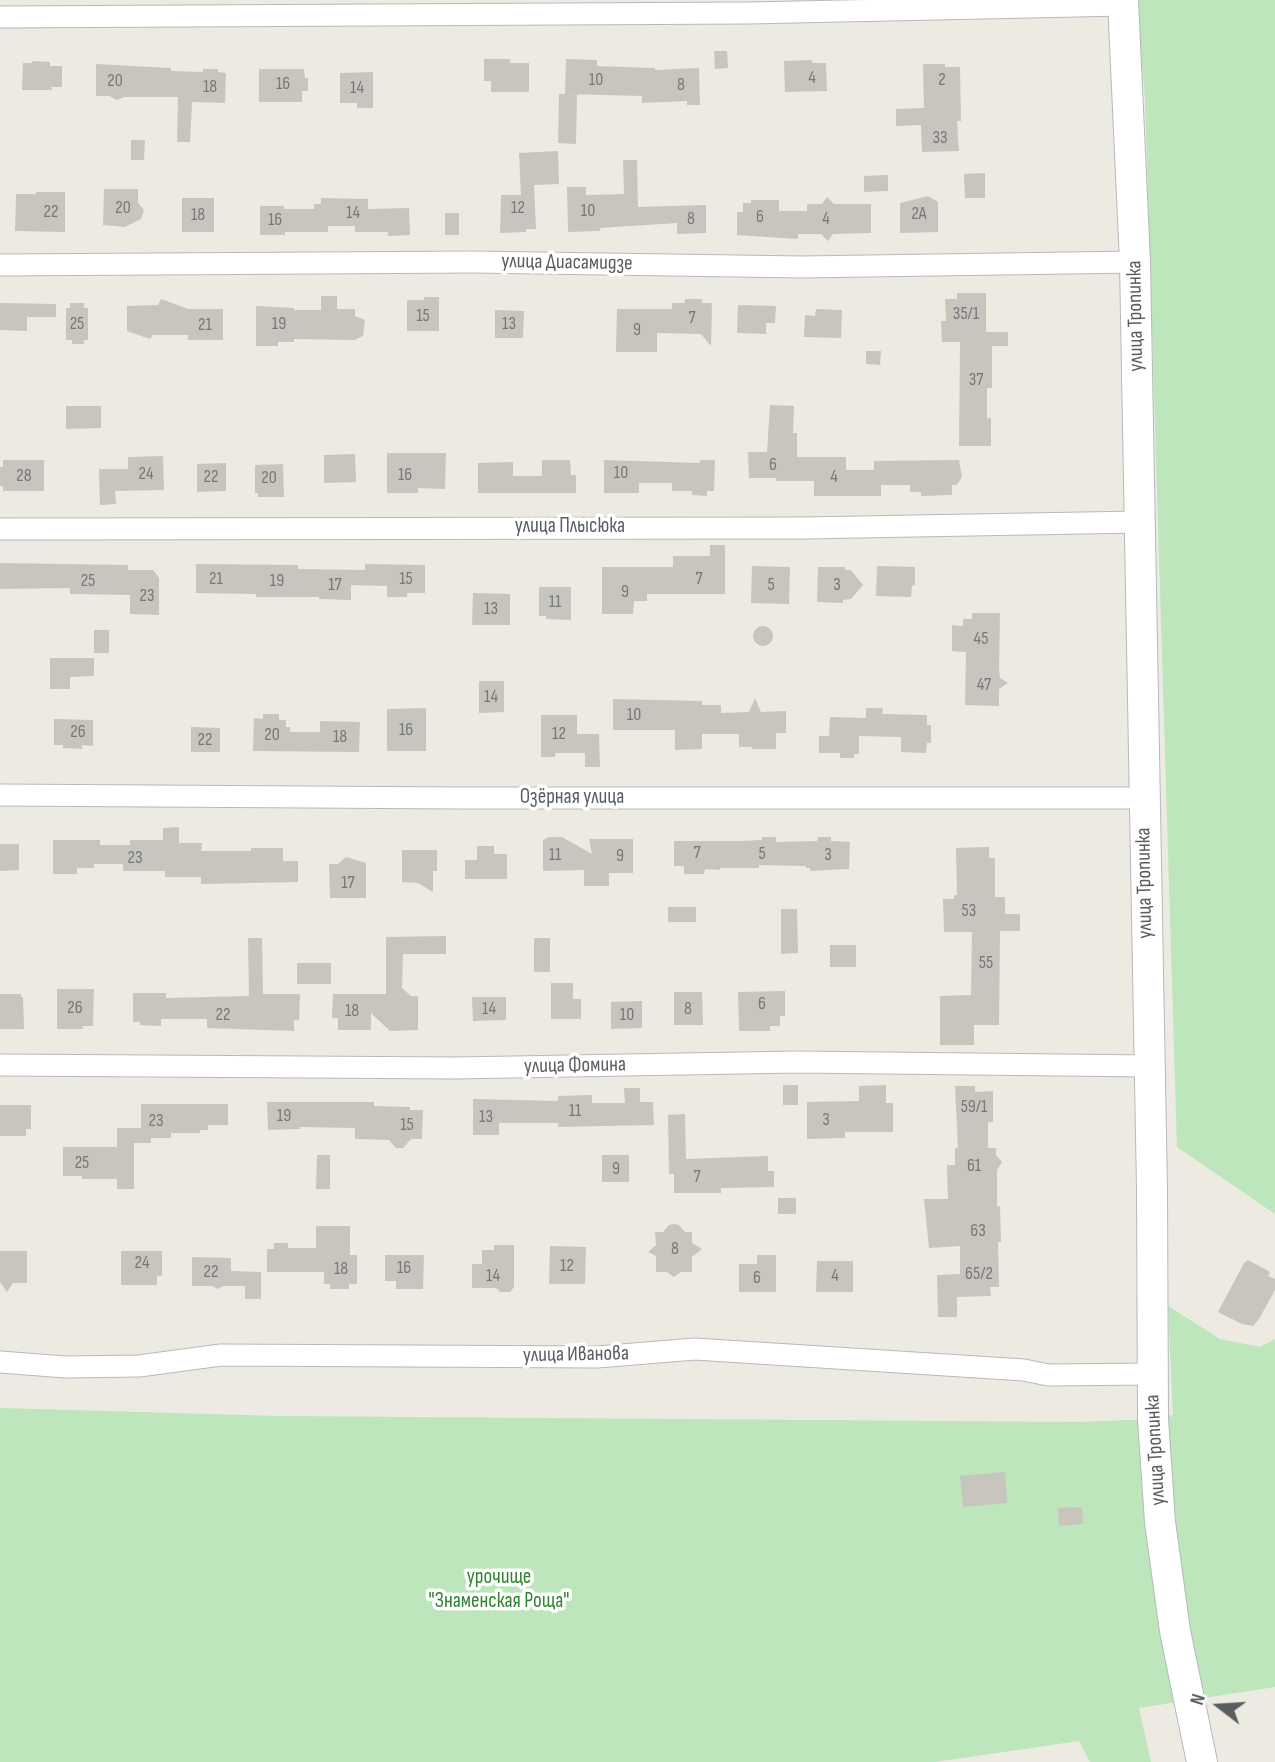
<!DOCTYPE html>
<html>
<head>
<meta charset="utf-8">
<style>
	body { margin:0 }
	#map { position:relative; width:1275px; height:1762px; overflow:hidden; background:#edeae1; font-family:"Sofia Sans Condensed",sans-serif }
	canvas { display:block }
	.north { position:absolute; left:1184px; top:1671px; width:70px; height:70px; -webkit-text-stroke:5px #fff; paint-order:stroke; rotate:287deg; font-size:19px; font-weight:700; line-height:28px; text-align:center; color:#595e63 }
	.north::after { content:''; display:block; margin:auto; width:24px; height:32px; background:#595e63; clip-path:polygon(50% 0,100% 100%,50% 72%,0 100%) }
</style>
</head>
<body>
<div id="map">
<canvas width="1275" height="1762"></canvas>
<div class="north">N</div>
</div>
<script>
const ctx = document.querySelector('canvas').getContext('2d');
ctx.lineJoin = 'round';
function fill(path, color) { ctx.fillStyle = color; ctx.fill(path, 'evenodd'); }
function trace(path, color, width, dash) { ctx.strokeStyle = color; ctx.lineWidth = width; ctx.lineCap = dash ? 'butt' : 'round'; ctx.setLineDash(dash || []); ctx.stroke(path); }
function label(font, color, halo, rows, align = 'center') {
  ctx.font = font + ' "Sofia Sans Condensed",sans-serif'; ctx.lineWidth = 7; ctx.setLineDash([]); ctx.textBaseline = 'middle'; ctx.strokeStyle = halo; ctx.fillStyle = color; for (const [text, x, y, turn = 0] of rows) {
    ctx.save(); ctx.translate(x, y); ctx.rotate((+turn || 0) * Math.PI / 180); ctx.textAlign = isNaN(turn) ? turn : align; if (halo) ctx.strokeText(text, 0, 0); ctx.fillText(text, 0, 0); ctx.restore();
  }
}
fill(new Path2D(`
	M1136,0H1275V1214L1177,1147L1145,98Z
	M1168,1306L1220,1339L1260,1347L1275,1339V1687L1139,1708L1151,1762H1090L1079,1741L935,1762H0V1408L280,1416L1078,1422L1153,1419L1173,1415Z`), '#bde6bc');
fill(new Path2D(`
	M714,51H727L728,68L715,69Z
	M484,59H510V63H529V92H491V81H484Z
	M566,59L597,60V66L655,68V70L699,68L700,105H687V101L642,103V96L565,94Z
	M812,60V63H826L827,91L785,92L784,61Z
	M32,61L50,62V66H62V87H51L52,90H22L23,63H32Z
	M96,64L171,68V71L203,72V69H218V72L226,73L225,103L192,102L190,142H177L178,97H124L117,100L109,96H96Z
	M923,64H945V67H960L961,121H957L959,151L922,152L921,125L896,126V109L924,108Z
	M259,69H304L305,78H308V91H302V102H259Z
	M373,72V108H357V103H340V73Z
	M559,94H577L576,144L558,143Z
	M131,140H145L144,160H131Z
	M558,151L559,184L534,185L536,229H526V232L500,233L501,195H521L519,153Z
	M623,160H637L638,207L706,205V233L677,234V223L600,228V231L568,232L567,187H586V195L624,194Z
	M985,173V198H965L964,174Z
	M888,175V191L864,192V176Z
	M104,189H138V203L144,210L141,219L125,227L103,225Z
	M36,192H65V232L15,231L16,194H36Z
	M928,196L938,202V232L900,233V203Z
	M827,197L834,204H871V233L833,234L828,241L821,234H798V239L737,235V212H743V203H751V200H779V211H807V204H822Z
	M182,198H214V232H182Z
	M321,198L368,199V209L409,208L410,235L388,236V232H355V226H328V232H285V235H260V206H284V209H314V204H321Z
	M445,213H459V235H445Z
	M957,293H986V332H1008V346H992V388H987V418H991V446H959L960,342H942L941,321H946L945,299H957Z
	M321,296H337V309H355V316L365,320L363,336L355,340L294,339V342H278V346H256V306L294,308V310H321Z
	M424,297H439V331H407V300H424Z
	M161,299L188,309H223V340H188V335H153L150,339L127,331V306L158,305Z
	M685,299H702V303H712L711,346L701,334L657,333V352H616L617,309H672V303H685Z
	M0,303L56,304V317H27V331L0,330Z
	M70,303H84V308H88V340H84V344H72V340H66V308H70Z
	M738,305L776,306L775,323H766V334L737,333Z
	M816,309L842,310L841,338L804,337L805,315L815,316Z
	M495,310L524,311L523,338H495Z
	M866,351H881L880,365L866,364Z
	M770,405L794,406L793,433H797V457H846V470H874V461L959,460L962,477L957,485H952V495L921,496V492H910V485H881V496H814V481H776V478H749L748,452H767Z
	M66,406H101V428L66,429Z
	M387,453H446L445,489L418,488V493H387Z
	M355,454L356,482L324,483V455Z
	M163,456L164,490L115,491L116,504L100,505L99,469H128V457Z
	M3,460H44V491H3V486H0V467H3Z
	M542,460H570L571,475H576V493H478V463L513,462V476H542Z
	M604,460L700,463V460H715L714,491H707V496L692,495V491H672V483H639V493H604Z
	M226,463V491L197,492V464Z
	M283,464L284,497H258V493H255V465Z
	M710,545H725V594H647V601H634L633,614H602V567H673V556H710Z
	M0,563L128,565V570H153L159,578V615L130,614V595L70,594V588L0,589Z
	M196,564L298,565V569L365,570V564L425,565V593H407V597H387V586L351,585V600L319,599V597H256V594L196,593Z
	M752,566L790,567L789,604L751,603Z
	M877,566L915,567V586L912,585L911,597L876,596Z
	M818,567H845V570H851L863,585L851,599L843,600V603L817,602Z
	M539,587H571V620L546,619V616H539Z
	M473,593L510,594V625H472Z
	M972,613H1000L999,669L1000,678L1008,683L999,689V706L965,705L966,652L952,651V625L963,626V619H972Z
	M753 636a10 10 0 1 1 20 0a10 10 0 1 1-20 0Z
	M94,630H109V653H94Z
	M50,658H94V676L70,677V689H50Z
	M479,681H504V712L479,713Z
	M755,698L761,712L786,711V733H776V749H752V747H739V734H702V749L675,750V730H613V699L702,701V705H721V713L749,712Z
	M426,708V751H387V709Z
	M866,708H883L882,714L927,715V725H931V743H927L926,753L901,752V737L859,736V754H854V758H840V753H819V736H829L830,717L866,718Z
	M263,714H279V720H286V727H290V732H320V721L360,722L359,752L253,751L254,718L263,719Z
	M541,715H577V734H599L600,767H585V753H555V757H541Z
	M54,719L93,720V746L82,745V749L63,748V745H54Z
	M191,727L220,728V752H191Z
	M179,827V843H202L201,851H251V848H283V861H298V882L201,884V877H165V871H123V864H94V868H77V874H53V840H100V845H130V840H163V828Z
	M549,837H562L592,854L589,839H633V873H609V886H584V870L543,871V840Z
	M762,837H776V842L817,841L818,837H831V841L850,842L849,869L810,871V868H806V866L759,865V868H720V870L705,869L704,874H684V866H674V841H739L762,840Z
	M0,844H19V870L0,871Z
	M477,846H494V854H507V879H465V860H477Z
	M989,847V858H995V897H1005V914H1020V931H1000L999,1025H974V1045H940V996L971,995L972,932H944L943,899H954V895H957L956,848Z
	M402,850H437V871H433V892L418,883L402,882Z
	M346,857L366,863V898H330L329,864H338Z
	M668,907H696V922H668Z
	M781,909H797L798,953L781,954Z
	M446,936V954H403L402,988L411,996H418V1030L390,1031L371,1013V1030H338V1018H332L333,994H386V937Z
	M248,938H262L263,994H300L299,1020H294V1031L207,1028V1019H161V1026L140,1025V1022H133V993H166V998L249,996Z
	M534,938H550V972H534Z
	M830,945H856V967H830Z
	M297,963H331V984H297Z
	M551,983H573V999H581V1019H551Z
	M57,989H94L93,1026H82L83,1029H57Z
	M785,991V1016H780V1026H770V1031H739L738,992Z
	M674,992H702L703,1025H674Z
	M0,994H21V997H23L24,1029H0Z
	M472,997H506V1020L473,1021Z
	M642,1001V1028L611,1029V1002Z
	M783,1085H798V1105H783Z
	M886,1085V1103H893V1132H845V1138L807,1139V1102L859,1101V1086Z
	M955,1086H975V1092L993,1091V1122H988V1148H996V1155L1002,1162L997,1170V1207L1000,1206L1001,1242H998L999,1287H990L991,1296L957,1297V1317H938L937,1275L960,1274V1246L929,1248L924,1199H948L947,1165H955V1148H958Z
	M624,1088H640V1102H653L654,1125L558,1127V1123H499V1135H473V1099L558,1101V1096L592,1095V1103H625Z
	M267,1102H374V1106L410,1107V1110H423L422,1139H411L403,1148H396L389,1140L355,1139V1128L300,1127V1129L268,1130Z
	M141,1104H228V1125H208V1130H200V1133H171V1138H151V1143H134V1189H117V1179H82V1176H63V1147H117V1128H141Z
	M0,1105H31V1129H26V1136H0Z
	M685,1114L686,1159L768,1156V1171H774V1187L721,1188V1193H674V1174H669L668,1115Z
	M317,1155H330V1189H316Z
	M602,1155H629V1182H602Z
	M778,1198H796V1214H778Z
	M674,1224L679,1225L685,1232H692V1243L702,1249L692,1257V1272H681L674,1277L667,1272H656V1256L648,1252L656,1245L655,1232H663L669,1225Z
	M316,1226H350V1255H357V1284H349V1289H330V1284H324V1272H267V1249H274V1243H288V1248H316Z
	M494,1245H514V1287L510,1292H500L496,1288H472V1264H482V1250H494Z
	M550,1246L586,1247L585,1284H549Z
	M0,1251H27V1283H13L7,1292L0,1282Z
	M121,1251H162V1276H157V1285H121Z
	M385,1255H424L423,1289H396V1281H385Z
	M757,1255H776V1292H739V1264H757Z
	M192,1257L231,1258V1271L261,1272V1299H245V1286H224L217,1289L213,1286H192Z
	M1248,1260L1270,1272L1268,1276L1275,1279V1290L1259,1319L1253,1326L1242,1324L1218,1312L1244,1263Z
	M817,1261H853V1292H816Z
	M1005,1472L1007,1503L963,1507L960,1476Z
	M1082,1507L1083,1524L1059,1526L1058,1508Z`), '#c8c5be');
const minor = new Path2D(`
	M0,17L749,13L1123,5
	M0,265L473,262L802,267L1135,262
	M0,529L804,528L1139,522
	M0,795L460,798H1143
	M0,1065L456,1068L797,1062L1149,1066
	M0,1362L65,1367L139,1366L221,1355L597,1357L695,1349L1024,1370L1048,1375L1152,1374`);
const secondary = new Path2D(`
	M1123,0L1135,262L1152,1189L1153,1419L1160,1522L1175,1631L1202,1762`);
trace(minor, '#b6b9be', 23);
trace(secondary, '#b5b9be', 32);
trace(minor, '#fff', 21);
trace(secondary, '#fff', 30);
label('18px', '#75787a', null, [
	["4",812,78],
	["10",596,80],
	["2",942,80],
	["20",115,81],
	["16",283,84],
	["8",681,85],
	["18",210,87],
	["14",357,88],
	["33",940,138],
	["20",123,208],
	["12",518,208],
	["10",588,211],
	["22",51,212],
	["14",353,213],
	["2А",919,214],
	["18",198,215],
	["6",760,217],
	["8",691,219],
	["4",826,219],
	["16",275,220],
	["35/1",966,314],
	["15",423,316],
	["7",692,318],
	["25",77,324],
	["19",279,324],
	["13",509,324],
	["21",205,325],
	["9",637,330],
	["37",976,380],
	["6",773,465],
	["10",621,473],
	["24",146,474],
	["16",405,475],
	["28",24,476],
	["22",211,477],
	["4",834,477],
	["20",269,478],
	["21",216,579],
	["15",406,579],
	["7",699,579],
	["25",88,581],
	["19",277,581],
	["17",335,585],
	["5",771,585],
	["3",837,585],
	["9",625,592],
	["23",147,596],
	["11",555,602],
	["13",491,609],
	["45",981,639],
	["47",984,685],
	["14",491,697],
	["10",634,715],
	["16",406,730],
	["26",78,732],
	["12",559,734],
	["20",272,735],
	["18",340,737],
	["22",205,740],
	["7",697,853],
	["5",762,854],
	["11",555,855],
	["3",828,855],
	["9",620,856],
	["23",135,858],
	["17",348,883],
	["53",969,911],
	["55",986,963],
	["6",762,1004],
	["26",75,1008],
	["14",489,1009],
	["8",688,1009],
	["18",352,1011],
	["22",223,1015],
	["10",627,1015],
	["59/1",974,1107],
	["11",575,1111],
	["19",284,1116],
	["13",486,1117],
	["3",826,1120],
	["23",156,1121],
	["15",407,1125],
	["25",82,1163],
	["61",974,1166],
	["9",616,1169],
	["7",697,1177],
	["63",978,1231],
	["8",675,1249],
	["24",142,1263],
	["12",567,1266],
	["16",404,1268],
	["18",341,1269],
	["22",211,1272],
	["65/2",979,1274],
	["14",493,1276],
	["4",835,1276],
	["6",757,1278]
]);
label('21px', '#595e63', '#fff', [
	["улица Диасамидзе",567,263,1],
	["улица Тропинка",1136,316,-91],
	["улица Плысюка",570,527],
	["Озёрная улица",572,798],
	["улица Тропинка",1145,883,-91],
	["улица Фомина",575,1066,-1],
	["улица Иванова",576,1355,-1],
	["улица Тропинка",1156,1450,-93]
]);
label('21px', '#308332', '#fff', [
	["урочище",499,1578],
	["\"Знаменская Роща\"",499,1602]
]);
</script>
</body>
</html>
